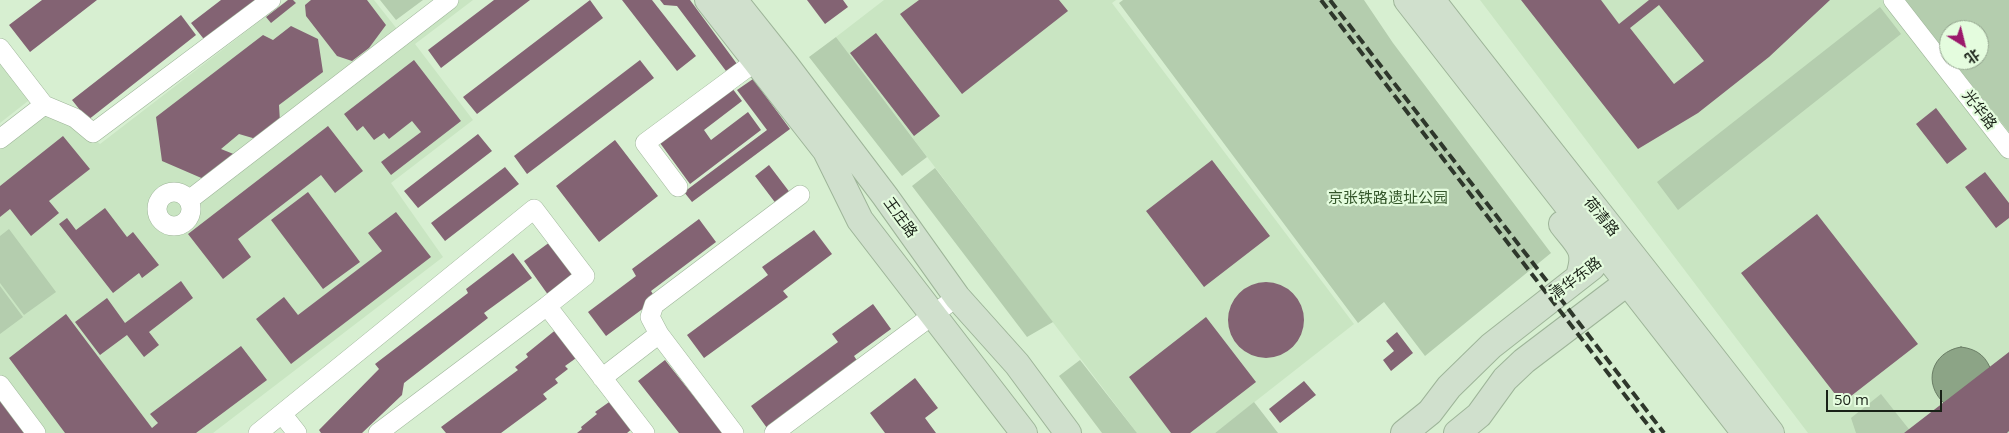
<!DOCTYPE html>
<html>
<head>
<meta charset="utf-8">
<style>
	body { margin:0 }
	#map { position:relative; width:2009px; height:433px; overflow:hidden; background:#d7efd1; font-family:"Open Sans","Noto Sans SC",sans-serif }
	canvas { display:block }
	.north { position:absolute; left:1939px; top:20px; width:50px; height:50px; box-sizing:border-box; background:#e4fcde; border:1px solid #93a48e; border-radius:50%; rotate:144deg; font-size:14px; font-weight:700; line-height:20px; text-align:center; color:#192117 }
	.north::after { content:''; display:block; margin:auto; width:18px; height:22px; background:#9b186b; clip-path:polygon(50% 0,100% 100%,50% 72%,0 100%) }
	.scale { position:absolute; left:1826px; top:390px; width:116px; height:22px; box-sizing:border-box; border:2px solid #192117; border-top:0; padding-left:6px; font-size:15px; line-height:18px; white-space:nowrap; color:#192117; -webkit-text-stroke:4px #e4fcde; paint-order:stroke }
</style>
</head>
<body>
<div id="map">
<canvas width="2009" height="433"></canvas>
<div class="north">北</div>
<div class="scale">50 m</div>
</div>
<script>
const ctx = document.querySelector('canvas').getContext('2d');
ctx.lineJoin = 'round';
function fill(path, color) { ctx.fillStyle = color; ctx.fill(path, 'evenodd'); }
function trace(path, color, width, dash) { ctx.strokeStyle = color; ctx.lineWidth = width; ctx.lineCap = dash ? 'butt' : 'round'; ctx.setLineDash(dash || []); ctx.stroke(path); }
function label(font, color, halo, rows, align = 'center') {
  ctx.font = font + ' "Open Sans","Noto Sans SC",sans-serif'; ctx.lineWidth = 4.5; ctx.setLineDash([]); ctx.textBaseline = 'middle'; ctx.strokeStyle = halo; ctx.fillStyle = color; for (const [text, x, y, turn = 0] of rows) {
    ctx.save(); ctx.translate(x, y); ctx.rotate((+turn || 0) * Math.PI / 180); ctx.textAlign = isNaN(turn) ? turn : align; if (halo) ctx.strokeText(text, 0, 0); ctx.fillText(text, 0, 0); ctx.restore();
  }
}
fill(new Path2D(`
	M287,0H374L397,29L435,0H473L415,44L473,120L391,183L443,257L213,433H0V145L39,115L51,114L75,124L100,144Z
	M884,0H1116L1112,3L1354,324L1215,433H1137L836,37Z
	M1480,0H2009V433H1808ZM1949,30H1979V60H1949Z
	M0,52L30,91L28,101L0,123Z`), '#c9e5c2');
fill(new Path2D(`
	M380,0H423L396,20Z
	M1123,0H1364L1393,43L1551,253L1425,356L1384,302L1358,323L1119,3Z
	M1903,0H2009V132L1952,60H1979V30H1949V56Z
	M1880,7L1901,34L1678,210L1657,182Z
	M836,37L927,157L902,176L809,57Z
	M935,168L1053,322L1027,337L912,186Z
	M9,229L56,292L24,315L0,283V236Z
	M0,286L23,317L0,334Z
	M1080,360L1137,433H1102L1059,376Z
	M1881,394L1912,433H1856L1851,418Z
	M1254,402L1278,433H1215Z`), '#b4cdae');
const water = new Path2D(`
	M1961,347C1978,349 1987,357 1992,373L1945,404C1922,384 1931,352 1961,347Z`);
fill(water, '#8ca486');
trace(water, '#6a7d65', 1);
fill(new Path2D(`
	M42,0H97L30,52L9,25Z
	M221,0H262L207,43L191,23Z
	M288,0H293L296,3L271,23L266,17Z
	M311,0H367L386,25L369,48L352,61L337,56L306,16L305,5Z
	M494,0H530L441,68L428,50Z
	M590,0L603,18L477,114L463,97Z
	M622,0H652L696,56L677,71Z
	M660,0H690L737,64L726,71L677,6L664,5Z
	M807,0H843L848,7L825,24Z
	M919,0H1059L1068,11L962,94L900,14Z
	M1521,0H1601L1619,24L1649,0H1830L1769,57L1698,113L1638,149ZM1659,5L1704,61L1674,84L1630,28Z
	M181,15L196,35L88,120L72,100Z
	M291,26L318,39L323,72L279,105L280,122L256,139L239,134L221,149L236,155L206,180L162,161L156,117L263,35L273,40Z
	M876,33L940,116L914,136L850,53Z
	M414,60L461,121L391,175L381,162L421,132L412,121L389,139L384,133L374,140L363,126L357,131L344,114Z
	M640,60L654,78L527,174L514,156Z
	M753,79L790,129L692,202L684,192L767,130L737,90Z
	M732,88L742,101L704,130L711,140L748,112L761,130L690,184L660,143Z
	M1936,108L1967,149L1947,164L1916,124Z
	M328,126L363,171L335,193L321,175L238,239L251,257L223,279L188,234Z
	M478,134L492,151L418,208L404,191Z
	M63,136L90,169L49,201L59,213L31,236L10,209L0,217V186Z
	M615,140L658,196L599,242L556,186Z
	M1212,160L1270,236L1204,287L1146,211Z
	M769,165L791,194L777,205L755,176Z
	M505,167L519,184L445,241L431,223Z
	M1985,172L2009,203V218L1996,228L1965,187Z
	M308,192L360,262L323,289L271,220Z
	M105,208L127,237L133,232L159,265L142,278L139,273L113,293L59,224L67,218L76,230Z
	M396,212L431,257L291,364L256,319L284,297L298,315L382,251L368,233Z
	M1817,214L1918,344L1842,403L1741,273Z
	M699,219L716,242L651,291L656,299L606,336L588,312L636,276L632,269Z
	M814,230L832,254L783,291L788,297L704,358L687,335L768,275L762,267Z
	M550,242L577,280L551,299L524,261Z
	M513,253L532,278L484,313L488,318L404,383L402,395L362,433H321L319,430L379,369L375,364L468,293L466,289Z
	M181,281L193,298L149,332L159,345L144,357L127,335L100,355L75,322L107,298L125,323Z
	M1228 320a38 38 0 1 1 76 0a38 38 0 1 1-76 0Z
	M873,304L891,329L854,356L858,362L767,428L751,406L838,342L832,334Z
	M66,314L152,428L158,423L150,414L241,346L267,380L196,433H65L9,358Z
	M1206,317L1256,382L1190,433H1171L1129,377Z
	M558,328L579,356L565,366L568,369L555,379L558,383L543,394L547,399L501,433H446L441,427L518,370L515,367L528,357L526,354Z
	M1397,332L1413,353L1391,371L1383,360L1394,351L1386,341Z
	M2009,352V431L2007,433H1904Z
	M665,360L723,433H679L638,381Z
	M915,378L938,408L925,418L936,433H885L870,413Z
	M1304,381L1316,395L1280,423L1269,409Z
	M0,395L28,433H0Z
	M612,400L633,428L627,433H577L582,429L581,427L597,414L595,412Z`), '#836373');
const minor = new Path2D(`
	M1893,0L2009,149
	M0,48L44,105L75,118L93,133L271,0
	M0,139L44,105
	M678,187L645,143L756,61
	M157 209a17 17 0 1 1 34 0a17 17 0 1 1-34 0Z
	M189,200L449,0
	M659,334L650,317L654,305L800,195
	M602,378L659,334L734,433
	M0,385L36,433
	M282,414L297,433
	M258,433L534,209L585,276L547,306
	M378,433L547,306L645,433
	M774,433L957,297`);
const secondary = new Path2D(`
	M708,0L826,151L860,220L1024,433
	M734,0L785,64L885,196L957,297L1017,364L1068,433
	M1407,0L1745,433
	M1432,0C1544,145 1659,287 1771,433
	M1562,224C1578,245 1588,249 1579,276
	M1404,433L1430,412L1449,387L1491,346L1592,267
	M1457,433L1479,415L1505,379L1524,361L1628,282L1632,266`);
trace(minor, '#9eb599', 20);
trace(secondary, '#9eb599', 28);
trace(minor, '#fff', 19);
trace(secondary, '#d0e0cd', 26);
trace(new Path2D(`
	M1321,0L1654,433
	M1330,0L1664,433`), '#2e372b', 4, [10, 5]);
label('15px', '#192117', '#e4fcde', [
	["光华路",1979,110,52],
	["荷清路",1601,217,51],
	["王庄路",900,218,54],
	["清华东路",1576,279,-37]
]);
label('15px', '#33562a', '#e4fcde', [
	["京张铁路遗址公园",1388,199]
]);
</script>
</body>
</html>
